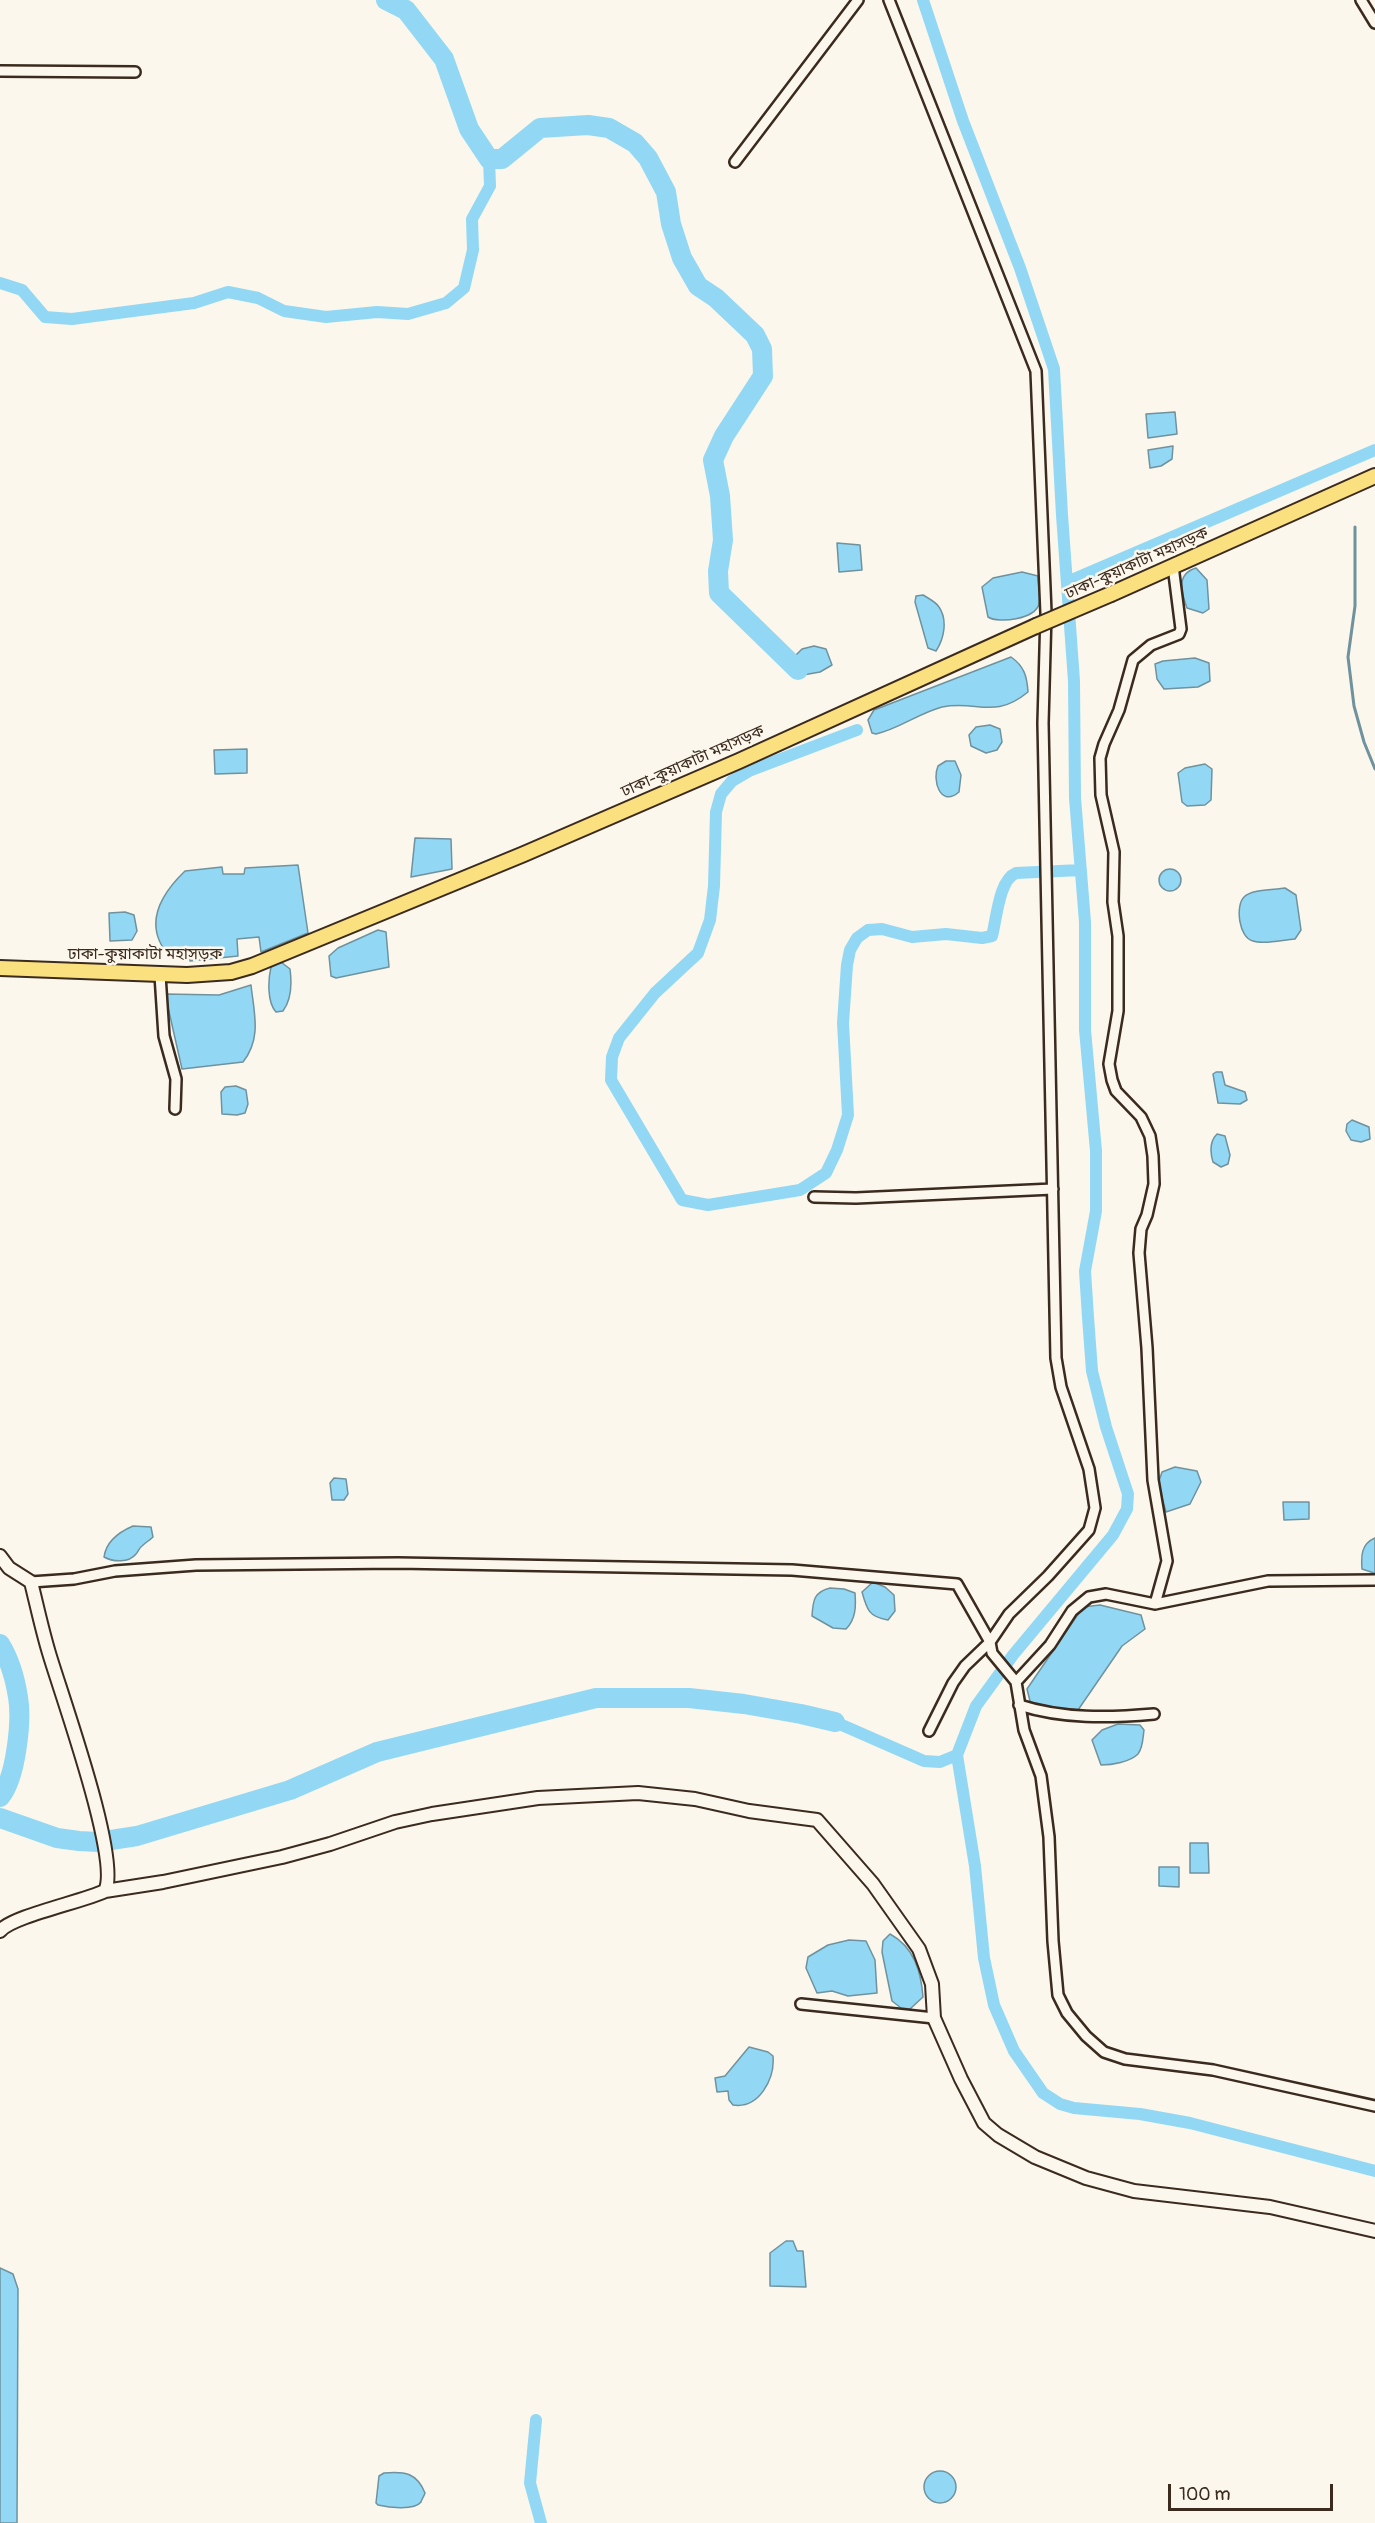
<!DOCTYPE html>
<html>
<head>
<meta charset="utf-8">
<style>
	body { margin:0 }
	#map { position:relative; width:1375px; height:2523px; overflow:hidden; background:#fbf7ec; font-family:Pangolin,sans-serif }
	canvas { display:block }
	.scale { position:absolute; left:1168px; top:2484px; width:165px; height:27px; box-sizing:border-box; border:3px solid #3b2a1e; border-top:0; padding-left:8px; font-size:18px; line-height:21px; white-space:nowrap; color:#3b2a1e; -webkit-text-stroke:4px #fbf7ec; paint-order:stroke }
</style>
</head>
<body>
<div id="map">
<canvas width="1375" height="2523"></canvas>
<div class="scale">100 m</div>
</div>
<script>
const ctx = document.querySelector('canvas').getContext('2d');
ctx.lineJoin = 'round';
function fill(path, color) { ctx.fillStyle = color; ctx.fill(path, 'evenodd'); }
function trace(path, color, width, dash) { ctx.strokeStyle = color; ctx.lineWidth = width; ctx.lineCap = dash ? 'butt' : 'round'; ctx.setLineDash(dash || []); ctx.stroke(path); }
function label(font, color, halo, rows, align = 'center') {
  ctx.font = font + ' Pangolin,"Noto Sans Bengali",sans-serif'; ctx.lineWidth = 5; ctx.setLineDash([]); ctx.textBaseline = 'middle'; ctx.strokeStyle = halo; ctx.fillStyle = color; for (const [text, x, y, turn = 0] of rows) {
    ctx.save(); ctx.translate(x, y); ctx.rotate((+turn || 0) * Math.PI / 180); ctx.textAlign = isNaN(turn) ? turn : align; if (halo) ctx.strokeText(text, 0, 0); ctx.fillText(text, 0, 0); ctx.restore();
  }
}
const water = new Path2D(`
	M1175,412L1177,434L1148,438L1146,414Z
	M1173,446L1172,459L1161,466L1150,468L1148,450Z
	M837,543L860,545L862,570L839,572Z
	M1196,568L1207,580L1209,609L1203,613L1187,608C1181,592 1176,574 1196,568Z
	M1022,572L1038,576C1038,585 1041,596 1039,604C1035,619 999,624 988,617L982,587L993,578Z
	M923,595C928,598 936,602 939,607C948,620 944,639 936,651L928,648L915,602L916,596Z
	M814,646L826,649L832,665L820,672L803,675L797,667L796,655L802,649Z
	M1011,657C1024,666 1027,676 1028,692C994,720 977,700 942,707C919,713 899,729 876,734L872,733L868,720L874,710Z
	M1195,658L1209,663L1210,681L1198,687L1164,689L1157,679L1155,664L1163,661Z
	M990,725L1000,729L1002,742L997,750L986,753L971,746L969,735L976,727Z
	M247,749V773L215,774L214,750Z
	M946,761H955L961,775L959,792C940,808 932,780 938,766Z
	M1205,764L1212,769L1211,800L1205,805L1187,806L1182,802L1178,773L1185,768Z
	M415,838L451,839L452,869L411,877Z
	M298,865L308,933L261,952L259,937L237,939L238,956L190,961L189,951L174,953L171,958C142,927 159,896 185,871L222,867L223,874H244L245,868Z
	M1159 880a11 11 0 1 1 22 0a11 11 0 1 1-22 0Z
	M1285,888L1296,895L1301,930L1295,939C1282,940 1264,945 1253,941C1239,938 1235,906 1244,897C1252,889 1274,890 1285,888Z
	M125,912L134,915L137,931L132,940L110,941L109,913Z
	M378,930L386,932L389,967L336,978L331,976L329,956L338,948Z
	M281,962L290,969C292,984 292,999 283,1011L276,1012C267,1002 268,980 271,967Z
	M251,985C254,1013 262,1038 243,1062L182,1069L165,994L219,995Z
	M1216,1072H1222L1225,1085L1245,1092L1247,1100L1240,1104L1218,1103L1213,1074Z
	M236,1086L246,1090L248,1104L245,1113L237,1115L222,1114L221,1092L225,1087Z
	M1352,1120L1369,1127L1370,1139L1361,1142L1351,1140L1346,1131L1347,1124Z
	M1217,1134L1225,1136L1230,1155L1228,1164L1221,1167L1213,1162C1210,1152 1209,1142 1217,1134Z
	M1175,1467L1197,1471L1201,1482L1190,1504L1166,1512L1158,1484L1162,1472Z
	M334,1478L346,1479L348,1494L344,1500H332L330,1483Z
	M1283,1502H1309V1519L1284,1520Z
	M133,1526L151,1527L153,1537C149,1541 146,1542 142,1546C139,1548 138,1552 136,1554C129,1563 113,1562 104,1557C106,1542 119,1532 133,1526Z
	M1375,1538V1573H1374L1362,1569C1361,1556 1361,1544 1375,1538Z
	M873,1582L885,1587L894,1595L895,1611L888,1620C869,1617 867,1610 862,1592Z
	M830,1588L844,1589L855,1593C856,1606 856,1619 846,1629L833,1628L812,1616C813,1600 814,1592 830,1588Z
	M1100,1605L1141,1615L1145,1629L1122,1646L1078,1710L1031,1705L1027,1689L1083,1607Z
	M1118,1724L1140,1725L1144,1730C1143,1737 1143,1748 1138,1754C1130,1762 1112,1765 1101,1765L1092,1740L1102,1730Z
	M1190,1843H1208L1209,1873H1190Z
	M1159,1867H1179V1887L1159,1886Z
	M890,1934C914,1947 921,1971 923,1997L910,2009L901,2008L892,2001L882,1952L883,1941Z
	M849,1940L866,1941L875,1960L877,1993L848,1996L832,1991L817,1993L806,1968L808,1957L828,1945Z
	M749,2047L768,2052L773,2056C775,2079 759,2109 733,2105L729,2100L728,2091L717,2092L715,2078L725,2076Z
	M786,2241H793L797,2251H803L806,2287L770,2286V2253Z
	M0,2268L13,2274L18,2289L17,2523H0Z
	M924 2487a16 16 0 1 1 32 0a16 16 0 1 1-32 0Z
	M384,2473C405,2471 417,2473 425,2493C425,2494 421,2501 421,2502C414,2511 387,2507 378,2505L376,2503L379,2476Z`);
fill(water, '#92d8f4');
trace(water, '#6f929e', 1.5);
trace(new Path2D(`
	M1355,527V606L1348,657L1354,706L1364,742L1375,769`), '#6f929e', 3);
trace(new Path2D(`
	M0,283L22,290L45,317L72,319L194,303L228,292L258,298L284,311L326,317L377,312L408,314L446,303L464,288L473,250L472,219L490,186L489,159
	M1067,582L1375,450
	M857,730L749,771L732,781L721,794L716,812L714,886L710,920L698,953L655,993L619,1038L612,1057L611,1080L682,1200L708,1205L800,1190L826,1173L837,1150L848,1115L843,1023L847,965L850,950L857,938L868,930L882,929L912,937L946,934L982,938L992,936C997,917 999,880 1016,873L1081,870
	M835,1722L924,1761L940,1762L957,1755L976,1706L1013,1655L1113,1535L1127,1509L1128,1494L1106,1427L1092,1371L1088,1317L1085,1271L1096,1211V1151L1085,1030V922L1075,798L1074,681L1062,515L1054,369L1020,268L963,121L923,0
	M957,1755L975,1866L984,1958L994,2005L1014,2051L1043,2093L1060,2104L1074,2108L1140,2114L1190,2123L1375,2171
	M536,2420L530,2483L541,2523`), '#92d8f4', 12);
trace(new Path2D(`
	M386,0L406,10L444,59L469,129L489,159H502L540,128L588,125L609,128L635,143L648,158L666,192L671,224L682,258L698,286L716,298L755,335L762,349L763,376L724,436L713,460L720,496L723,540L718,571L719,593L798,670
	M0,1644C10,1660 15,1678 18,1697C22,1720 16,1779 0,1797
	M0,1818L57,1838L79,1841L98,1842L137,1836L290,1790L377,1752L596,1698H689L744,1704L801,1714L835,1722`), '#92d8f4', 20);
const street = new Path2D(`
	M889,0L1036,371L1046,613L1043,723L1056,1358L1061,1387L1089,1469L1095,1508L1089,1530L1048,1576L1009,1614L990,1642L965,1666L953,1683L929,1731
	M1361,0L1375,23
	M0,71L135,72
	M735,162L858,0
	M160,975L164,1036L176,1079L175,1109
	M814,1197L856,1198L1053,1189
	M31,1582L74,1579L115,1571L196,1565L398,1563L792,1570L957,1584L990,1642L992,1653L1016,1682L1024,1730L1041,1776L1049,1837L1053,1941L1058,1995L1067,2013L1086,2036L1104,2052L1125,2059L1213,2070L1375,2106
	M1155,1604L1268,1581L1375,1580
	M1016,1682L1050,1645L1072,1611L1089,1597L1106,1594L1155,1604L1167,1561L1153,1480L1147,1348L1139,1253L1141,1229L1147,1215L1154,1184L1153,1156L1150,1136L1141,1117L1116,1091L1112,1080L1109,1064L1118,1011V936L1113,902L1114,852L1101,795L1100,758L1104,744L1119,710L1133,660L1151,645L1179,634L1181,629L1173,566
	M1019,1705C1063,1719 1108,1718 1154,1714
	M801,2004L934,2018`);
const secondary = new Path2D(`
	M0,1556L9,1568L31,1582C37,1606 42,1630 49,1653C61,1694 121,1860 105,1891C82,1902 12,1916 0,1931
	M105,1891L163,1882L282,1857L330,1844L395,1822L432,1814L538,1798L638,1793L695,1799L749,1811L817,1820L873,1884L919,1949L932,1984L934,2018L961,2079L984,2123L998,2135L1035,2157L1086,2178L1134,2191L1270,2207L1375,2231`);
const primary = new Path2D(`
	M1111,594L1375,476
	M0,968L187,975L231,972L252,966L524,854L739,761L1036,626`);
trace(street, '#3b2a1e', 14);
trace(secondary, '#3b2a1e', 16);
trace(primary, '#3b2a1e', 18);
trace(street, '#fbf7ec', 9);
trace(secondary, '#fbf7ec', 12);
trace(primary, '#fbe080', 14);
const primaryBridge = new Path2D(`
	M1036,626L1111,594`);
trace(primaryBridge, '#3b2a1e', 18, []);
trace(primaryBridge, '#fbe080', 14);
label('16px', '#3b2a1e', '#fbf7ec', [
	["ঢাকা-কুয়াকাটা মহাসড়ক",1137,564,-24],
	["ঢাকা-কুয়াকাটা মহাসড়ক",693,762,-24],
	["ঢাকা-কুয়াকাটা মহাসড়ক",145,955]
]);
</script>
</body>
</html>
